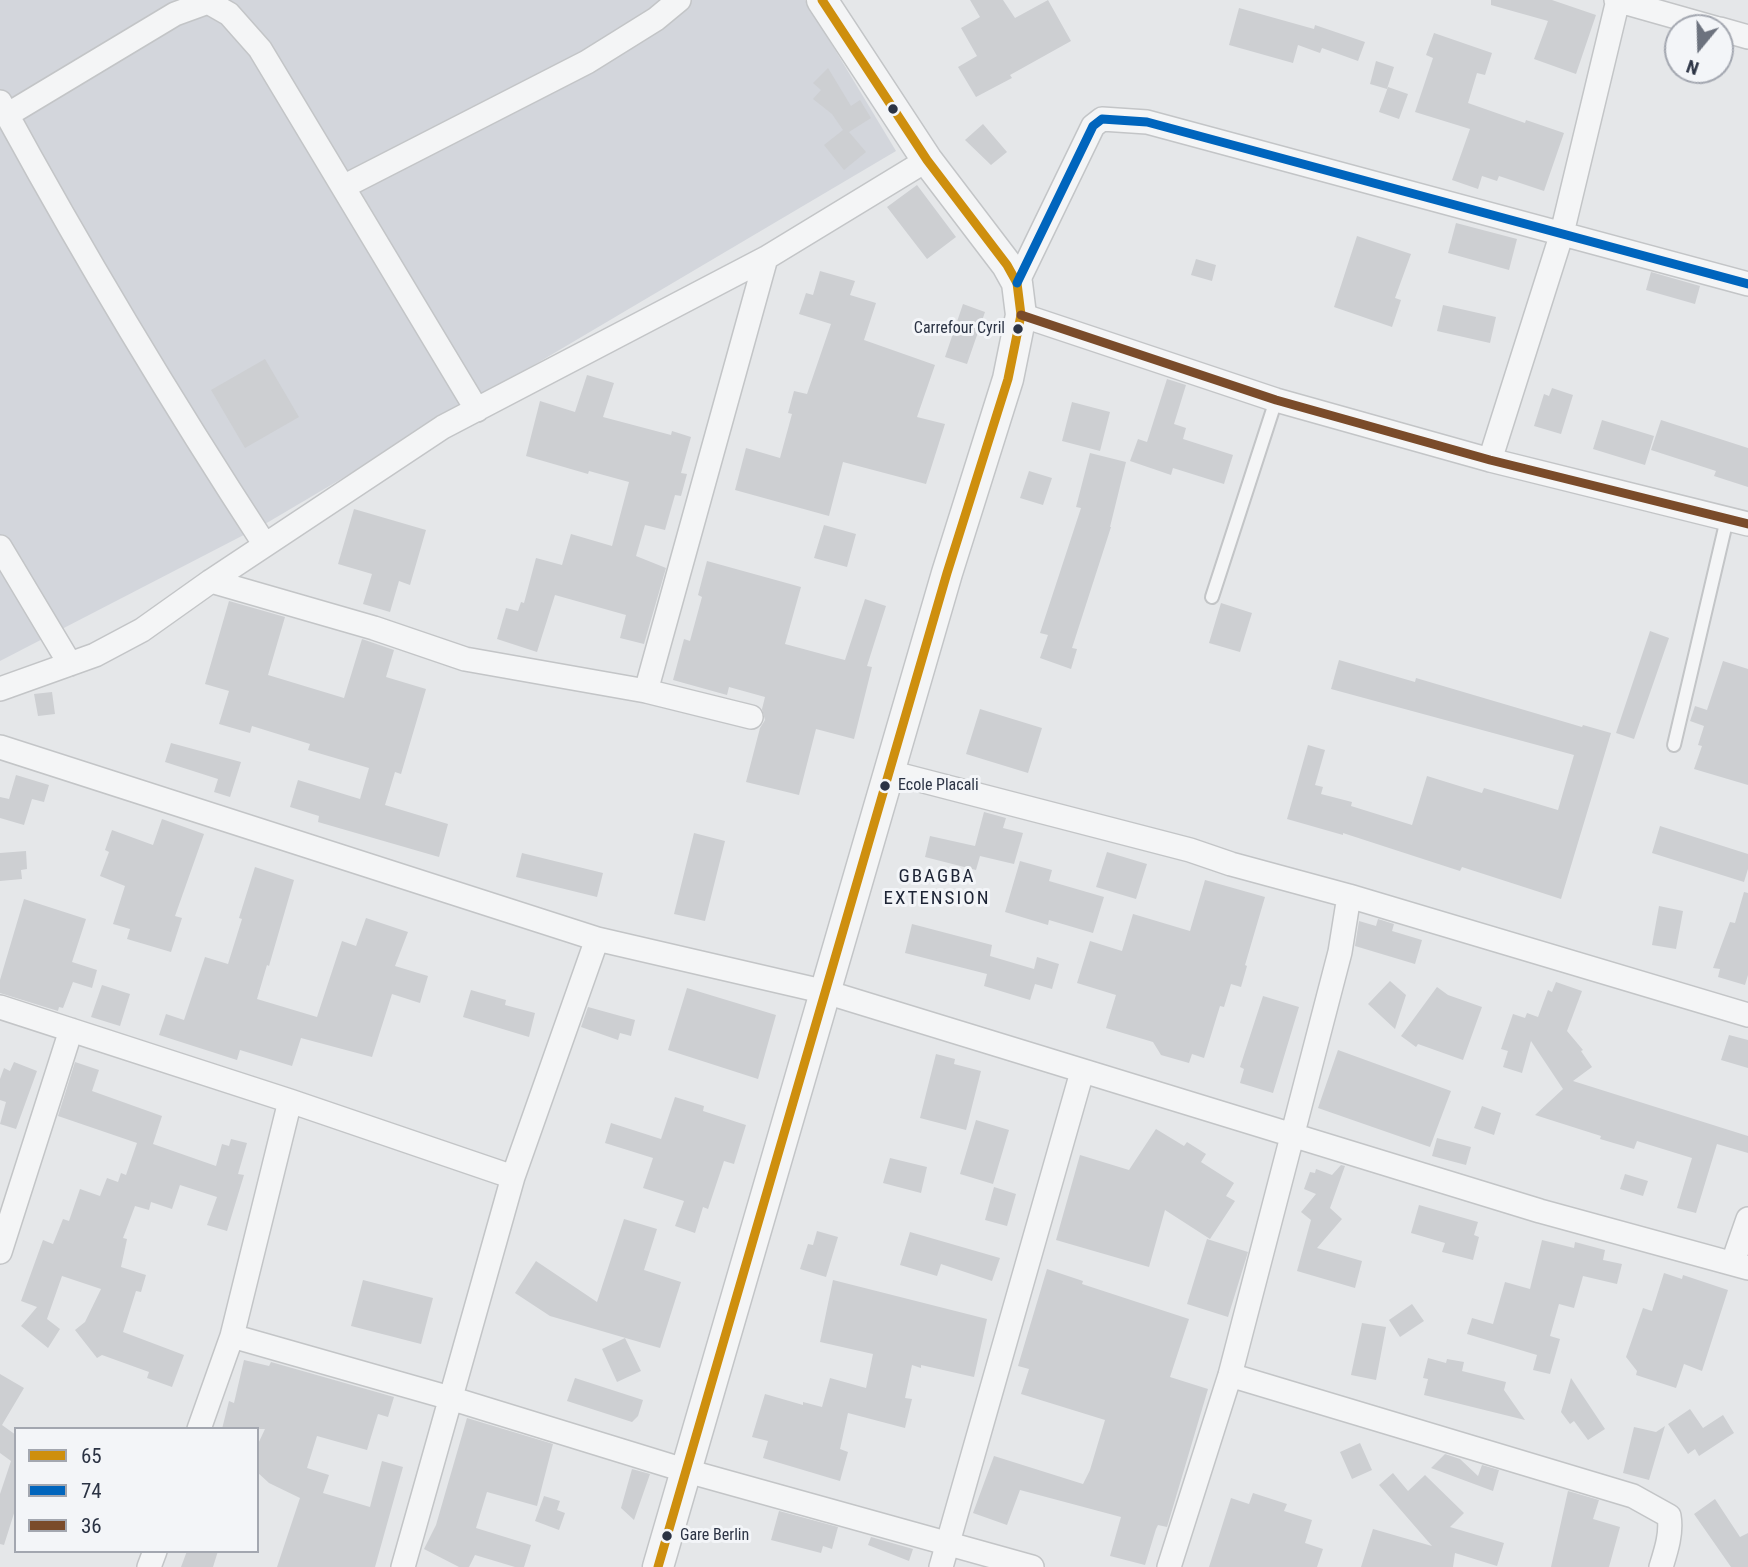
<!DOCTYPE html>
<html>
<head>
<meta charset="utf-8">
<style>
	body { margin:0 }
	#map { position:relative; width:1748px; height:1567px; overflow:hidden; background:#e5e7e9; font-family:"Roboto Condensed",sans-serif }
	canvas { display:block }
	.legend { position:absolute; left:14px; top:1427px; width:245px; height:126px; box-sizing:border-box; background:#f3f5f8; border:2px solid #a3a7b0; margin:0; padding:9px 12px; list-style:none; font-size:21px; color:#2b3344 }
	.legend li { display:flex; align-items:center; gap:14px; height:35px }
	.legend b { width:35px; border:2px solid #a3a7b0 }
	.north { position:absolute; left:1664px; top:14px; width:70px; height:70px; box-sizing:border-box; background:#f3f5f8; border:2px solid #a3a7b0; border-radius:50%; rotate:199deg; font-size:19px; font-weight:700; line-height:28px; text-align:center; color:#2b3344 }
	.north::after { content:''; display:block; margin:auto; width:24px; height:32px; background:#6c727e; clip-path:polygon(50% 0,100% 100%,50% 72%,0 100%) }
</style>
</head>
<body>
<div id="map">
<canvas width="1748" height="1567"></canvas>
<ul class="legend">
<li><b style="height:9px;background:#ce8f0e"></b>65</li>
<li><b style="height:9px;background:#0065bd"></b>74</li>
<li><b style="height:9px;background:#7a4b2a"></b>36</li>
</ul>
<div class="north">N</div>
</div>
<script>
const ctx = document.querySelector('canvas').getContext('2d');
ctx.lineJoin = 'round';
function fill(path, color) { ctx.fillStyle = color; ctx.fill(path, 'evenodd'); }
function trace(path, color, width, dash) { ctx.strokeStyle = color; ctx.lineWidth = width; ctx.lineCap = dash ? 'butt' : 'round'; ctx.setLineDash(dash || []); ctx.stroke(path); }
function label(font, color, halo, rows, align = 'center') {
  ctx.font = font + ' "Roboto Condensed",sans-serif'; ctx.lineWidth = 6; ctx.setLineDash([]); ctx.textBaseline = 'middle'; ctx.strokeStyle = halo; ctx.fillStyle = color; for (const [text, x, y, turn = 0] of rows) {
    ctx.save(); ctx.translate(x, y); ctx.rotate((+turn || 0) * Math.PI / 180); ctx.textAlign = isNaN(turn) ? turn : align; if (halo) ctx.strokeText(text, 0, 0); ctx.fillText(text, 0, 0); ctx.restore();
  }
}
fill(new Path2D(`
	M0,0H805L896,151L265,524L0,661Z`), '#d3d6dc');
fill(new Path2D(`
	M970,0H1003L1015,18L1048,0L1071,41L1010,75L1012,78L976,97L958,67L977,56L961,28L980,17Z
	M1491,0H1552L1596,15L1576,74L1534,59L1548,21L1491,5Z
	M1239,8L1314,29L1315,25L1365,42L1358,61L1322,48L1320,53L1298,45L1293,63L1229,45Z
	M1434,33L1492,53L1485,75L1477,73L1468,103L1525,123L1526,120L1564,133L1544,191L1499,176L1497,181L1482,176L1478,189L1452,180L1470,129L1415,112L1433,58L1426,55Z
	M1376,61L1394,67L1387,89L1370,84Z
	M828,68L851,106L860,100L871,118L849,132L866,152L844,170L824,145L843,130L832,114L813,99L821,90L813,83Z
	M1388,87L1408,94L1399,119L1379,112Z
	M983,124L1007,152L991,165L965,140Z
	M917,185L956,237L927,259L887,207Z
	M1456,223L1517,239L1509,270L1448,253Z
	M1357,236L1411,254L1395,298L1401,300L1392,327L1334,307Z
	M1196,259L1216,265L1212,281L1191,275Z
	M820,271L855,281L850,295L876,303L864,340L935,365L917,417L945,424L926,484L843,462L829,516L735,490L746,448L780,458L792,414L788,413L794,391L807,394L831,324L799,314L806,293L813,295Z
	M1651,272L1700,286L1695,304L1646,290Z
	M963,304L985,312L967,364L945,357Z
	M1443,305L1496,317L1490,343L1437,331Z
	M265,359L299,417L245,448L211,390Z
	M587,375L614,383L603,417L671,435L672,431L691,437L681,473L687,474L681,496L675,495L665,530L645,525L636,556L666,568L644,644L620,638L626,615L555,595L537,652L497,639L506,608L518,611L521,602L524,603L536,558L562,565L571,534L612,546L629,482L589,471L588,474L526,456L540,401L575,412Z
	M1167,379L1186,385L1174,424L1186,428L1183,439L1233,455L1224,484L1173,468L1171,475L1130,461L1138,439L1147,442Z
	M1552,388L1573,395L1561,434L1534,426L1544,394L1549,396Z
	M1072,402L1110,412L1100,451L1062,441Z
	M1602,420L1654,436L1645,465L1593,449Z
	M1661,420L1748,448V487L1714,476L1716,471L1651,450Z
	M1090,453L1126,462L1110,527H1111L1072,648L1077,649L1071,669L1040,658L1048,635L1040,633L1081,508L1076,507Z
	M1029,471L1052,478L1043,505L1020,498Z
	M354,509L426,530L410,585L399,581L390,612L363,604L372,574L338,564Z
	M824,525L856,534L847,567L814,558Z
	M707,561L801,587L785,644L833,657L845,660L865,599L886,606L867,666L872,667L854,739L816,729L799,795L746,782L760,728L765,720L762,709L765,697L729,687L727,695L673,680L684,639L690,641L702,597L698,595Z
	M229,601L285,617L268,675L344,698L362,639L394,650L386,677L426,689L401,774L395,772L385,805L448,824L439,857L318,822L319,816L290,807L298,780L360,799L369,768L308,750L310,744L252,726L250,733L219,724L229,691L205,684Z
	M1221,603L1252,613L1240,652L1209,643Z
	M1650,631L1669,638L1634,739L1616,733Z
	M1339,660L1415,682L1416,678L1582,727L1583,725L1611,733L1561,899L1462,867L1460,871L1343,833V835L1287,819L1308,745L1325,750L1315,785L1323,787L1321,794L1352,802L1351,806L1412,825L1427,776L1482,793L1484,788L1558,810L1574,755L1331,689Z
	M1723,661L1748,669V785L1694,769L1702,746L1698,745L1704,726L1690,721L1695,706L1707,710Z
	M52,692L55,714L38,716L34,694Z
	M980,709L1042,728L1028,773L966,754Z
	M171,743L241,762L230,797L214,792L218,779L165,762Z
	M16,775L49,785L44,802L32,799L24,825L0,818V797L9,799Z
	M984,812L1006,818L1003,828L1023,833L1014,864L980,856L976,870L925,857L930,836L975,846Z
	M162,819L204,834L175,916L182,918L171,952L127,939L130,929L113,924L125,886L100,876L109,852L105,850L112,830L153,845Z
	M1660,826L1748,854V869L1744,882L1652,853Z
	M694,833L725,841L705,921L674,914Z
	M26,851L27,869L21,870L22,879L0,881V853Z
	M1107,852L1147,864L1136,899L1096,887Z
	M522,853L603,873L597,897L516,877Z
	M1020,861L1052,870L1049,881L1104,897L1093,933L1049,920L1048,925L1005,912Z
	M255,867L294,880L269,966L267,965L257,999L317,1017L342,941L356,946L366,918L408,932L395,966L428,976L420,1003L392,994L372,1057L301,1038L292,1066L240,1050L237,1060L159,1035L166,1014L184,1020L205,957L228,964L242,919L239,918Z
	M1205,880L1265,897L1245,965L1247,966L1241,987L1231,984L1224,1007L1220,1006L1204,1058L1192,1054L1189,1063L1161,1055L1153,1042L1106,1028L1116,995L1077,983L1090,941L1122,951L1133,914L1190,931Z
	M1744,892L1748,893V975L1745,985L1718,977L1720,969L1713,968L1730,922L1735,923Z
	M24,899L86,919L72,962L97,970L92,988L73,982L63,1008L59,1007L58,1011L0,993V980Z
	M1659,906L1683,911L1676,949L1652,945Z
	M1378,919L1394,924L1392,931L1422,940L1415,964L1355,946L1359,921L1376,926Z
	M912,924L992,945L990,956L1034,969L1037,957L1059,964L1052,989L1035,984L1030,1000L984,986L987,974L905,953Z
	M1390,981L1406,995L1395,1029L1368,1004Z
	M1556,982L1582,991L1567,1031L1583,1050L1581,1051L1592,1067L1573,1081L1748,1136V1153L1717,1144L1696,1213L1677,1208L1692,1158L1637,1141L1634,1149L1600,1139L1601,1136L1535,1115L1563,1089L1531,1041L1522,1073L1503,1067L1508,1051L1501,1049L1513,1014L1525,1018L1527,1013L1538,1017L1548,990L1552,992Z
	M102,985L130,994L120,1026L91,1017Z
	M1437,987L1448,995L1482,1007L1463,1060L1418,1044L1416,1047L1401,1036Z
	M687,988L776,1015L758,1079L668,1050Z
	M471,990L506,1000L505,1005L535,1013L529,1037L463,1017Z
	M1263,996L1299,1007L1273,1093L1240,1083L1244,1069L1240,1067Z
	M588,1007L635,1020L631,1036L620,1033L618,1040L581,1027Z
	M1729,1035L1748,1040V1068L1721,1060Z
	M1338,1050L1451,1091L1430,1147L1318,1108Z
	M936,1054L955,1059L954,1064L981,1071L966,1130L920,1118Z
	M14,1062L37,1071L16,1129L0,1124L6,1102L0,1100V1079L4,1068L10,1071Z
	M75,1062L99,1070L92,1091L162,1116L153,1144L216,1166L222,1144L229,1146L231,1139L247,1143L238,1174L244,1175L227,1231L207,1225L217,1197L180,1185L172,1209L151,1202L149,1210L135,1206L123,1238L127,1239L121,1267L146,1275L141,1292L136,1291L123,1332L184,1355L172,1387L147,1378L149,1372L102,1355L97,1358L75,1330L85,1322L101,1289L62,1276L47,1319L60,1329L48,1348L21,1326L37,1307L21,1301L43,1240L53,1244L63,1219L69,1221L80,1189L100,1196L107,1178L118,1182L121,1173L126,1175L137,1143L58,1116Z
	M675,1097L704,1106L703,1111L746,1125L734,1164L724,1161L708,1209L703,1207L695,1233L675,1226L684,1201L643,1188L653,1158L605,1143L611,1123L661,1139Z
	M1482,1106L1501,1113L1494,1135L1474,1128Z
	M976,1120L1009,1130L993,1184L960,1174Z
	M1156,1129L1184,1146L1187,1142L1206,1154L1201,1162L1234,1183L1226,1196L1235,1201L1210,1239L1165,1210L1149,1267L1056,1240L1080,1155L1129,1170Z
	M1437,1138L1471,1147L1466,1165L1432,1156Z
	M890,1158L927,1167L921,1193L883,1183Z
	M1341,1165L1345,1166L1330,1208L1342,1219L1317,1248L1362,1261L1355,1288L1297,1271L1311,1220L1301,1212L1316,1194L1304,1189L1310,1172L1315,1173L1316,1169L1332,1175Z
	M1625,1174L1648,1181L1643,1196L1620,1189Z
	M994,1187L1016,1194L1007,1226L985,1220Z
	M1419,1205L1478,1222L1474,1235L1479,1237L1473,1260L1442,1252L1445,1243L1411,1233Z
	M624,1219L657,1229L644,1270L681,1282L660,1348L550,1316L515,1293L536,1261L597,1302Z
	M817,1231L838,1237L826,1277L800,1269L808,1244L813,1245Z
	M910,1232L1000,1258L992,1281L941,1264L937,1276L900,1265Z
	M1207,1239L1248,1252L1228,1317L1187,1304Z
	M1542,1240L1574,1248L1575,1242L1605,1250L1603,1260L1622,1264L1617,1284L1583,1276L1574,1308L1559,1304L1550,1336L1560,1339L1550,1374L1533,1370L1537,1355L1467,1334L1472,1318L1493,1324L1505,1282L1530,1289Z
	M1047,1269L1083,1281L1082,1284L1189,1319L1170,1377L1208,1389L1167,1527L1158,1525L1156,1529L1145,1565L1110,1556L1121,1517L1020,1490L1007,1525L973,1513L994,1456L1083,1484L1090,1470L1105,1420L1021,1394L1029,1369L1018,1366Z
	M1664,1273L1682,1279L1683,1275L1728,1290L1702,1371L1684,1364L1676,1388L1636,1375L1637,1371L1626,1357L1643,1308L1652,1311Z
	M363,1280L433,1298L421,1344L351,1326Z
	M833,1280L987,1319L974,1377L921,1365V1368L912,1365L905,1398L912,1399L905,1428L848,1413L840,1449L848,1452L840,1481L763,1458L768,1441L752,1437L765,1394L803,1405V1402L822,1407L830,1378L866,1388L873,1354L820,1342Z
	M1412,1304L1424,1321L1400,1337L1389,1320Z
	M1362,1323L1386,1327L1376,1380L1351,1375Z
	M625,1338L641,1371L617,1382L602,1349Z
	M1428,1358L1446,1363L1447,1359L1464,1362L1462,1371L1506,1382L1504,1390L1525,1420L1424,1395L1428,1379L1423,1378Z
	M244,1360L269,1366L271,1362L394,1397L388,1417L378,1414L367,1450L317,1436L307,1468L329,1475L323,1493L370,1507L382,1461L403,1467L375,1567H277L300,1498L269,1483L257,1472V1446L265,1429H222L229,1401L234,1403Z
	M0,1374L24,1388L2,1425L16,1435V1507L4,1545L0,1544V1494L11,1461L0,1453Z
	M575,1378L643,1400L638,1416L632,1422L567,1401Z
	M1571,1378L1605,1429L1588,1440L1574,1421L1570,1424L1561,1412Z
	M1690,1409L1703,1428L1723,1415L1734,1433L1699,1456L1695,1449L1688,1454L1668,1424Z
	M467,1418L553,1444L537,1506L487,1492L476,1528L531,1545L524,1567H515L475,1555L469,1567H459L424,1549L436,1525Z
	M1665,1426L1649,1480L1623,1473L1634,1427L1656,1432Z
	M1360,1443L1372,1470L1352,1479L1340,1452Z
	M1445,1454L1460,1459L1478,1476L1482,1465L1499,1470L1493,1491L1431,1468Z
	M632,1469L650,1474L634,1520L621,1508Z
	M1393,1473L1408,1491L1425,1475L1464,1513L1450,1527L1504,1543L1497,1566L1455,1553L1453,1567H1361L1373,1529L1432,1546L1379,1485Z
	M1568,1491L1599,1500L1593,1519L1620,1527L1609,1567H1551Z
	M1253,1493L1287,1504L1284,1511L1312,1520L1305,1543L1323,1549L1317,1567H1209L1231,1498L1249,1504Z
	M544,1496L560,1501L557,1510L565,1513L559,1530L535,1521Z
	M1715,1499L1740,1537L1748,1533V1567H1731L1694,1514Z
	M779,1511L838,1527L832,1549L823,1546L821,1553L771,1540Z
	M871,1537L913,1549L909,1561L868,1545Z
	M187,1551H218L213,1567H181Z`), '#cdcfd2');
const service = new Path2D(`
	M1212,597L1276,400
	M1674,745L1727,519`);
const minor = new Path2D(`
	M1616,0L1715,28
	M1720,29L1748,37
	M0,102C82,253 171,401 265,545
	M7,115L175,14L208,2L229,14L260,49L477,410
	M343,187L587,62L656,19L679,0
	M1017,283L1093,126L1102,119L1147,122L1748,284
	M1021,315L1276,400L1490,460L1748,524
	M1490,460L1562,233L1618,0
	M0,547L70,664
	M211,581L374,628L465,659L646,691L751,717
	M0,689L95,655L142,630L211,581L443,427L766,258L927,160
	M646,691L766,258
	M0,747L597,939L826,992L1540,1211L1748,1268
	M889,772L1190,850L1231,864L1349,896L1340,952L1230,1375L1169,1567
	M1349,896L1748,1015
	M0,1007L290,1101L513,1177
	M0,1252L71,1030
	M1733,1262L1748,1219
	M232,1336L450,1398L687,1471L1032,1567
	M1230,1375L1633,1496L1669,1516C1672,1533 1666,1551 1661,1567
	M199,1429L232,1336L290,1101
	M149,1567L155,1551
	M403,1567L513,1177L597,939
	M941,1567L1082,1072`);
const tertiary = new Path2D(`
	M658,1567L947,573L1008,379L1021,315L1017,283L1007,265L927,160L822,0`);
trace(service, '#c3c5c7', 16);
trace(minor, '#c3c5c7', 26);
trace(tertiary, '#c3c5c7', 33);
trace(service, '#f4f5f6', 12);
trace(minor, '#f4f5f6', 23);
trace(tertiary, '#f4f5f6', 30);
trace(new Path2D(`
	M658,1567L947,573L1008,379L1021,315L1017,283L1007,265L927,160L822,0`), '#ce8f0e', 9);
trace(new Path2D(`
	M1017,283L1093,126L1102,119L1147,122L1748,284`), '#0065bd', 9);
trace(new Path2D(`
	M1021,315L1276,400L1490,460L1748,524`), '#7a4b2a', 9);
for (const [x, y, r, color] of [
	[893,109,6,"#2b3344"],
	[1018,329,6,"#2b3344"],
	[885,786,6,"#2b3344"],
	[667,1536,6,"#2b3344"]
]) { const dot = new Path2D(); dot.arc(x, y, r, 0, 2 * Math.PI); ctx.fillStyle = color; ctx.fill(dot); trace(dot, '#f3f5f8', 2.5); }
label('16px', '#2b3344', '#f3f5f8', [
	["Carrefour Cyril",1005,329,"right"],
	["Ecole Placali",898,786],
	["Gare Berlin",680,1536]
], 'left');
ctx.letterSpacing = '2px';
label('19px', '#1d2435', '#f3f5f8', [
	["GBAGBA",937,877],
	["EXTENSION",937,899]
]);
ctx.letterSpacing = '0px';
</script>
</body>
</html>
